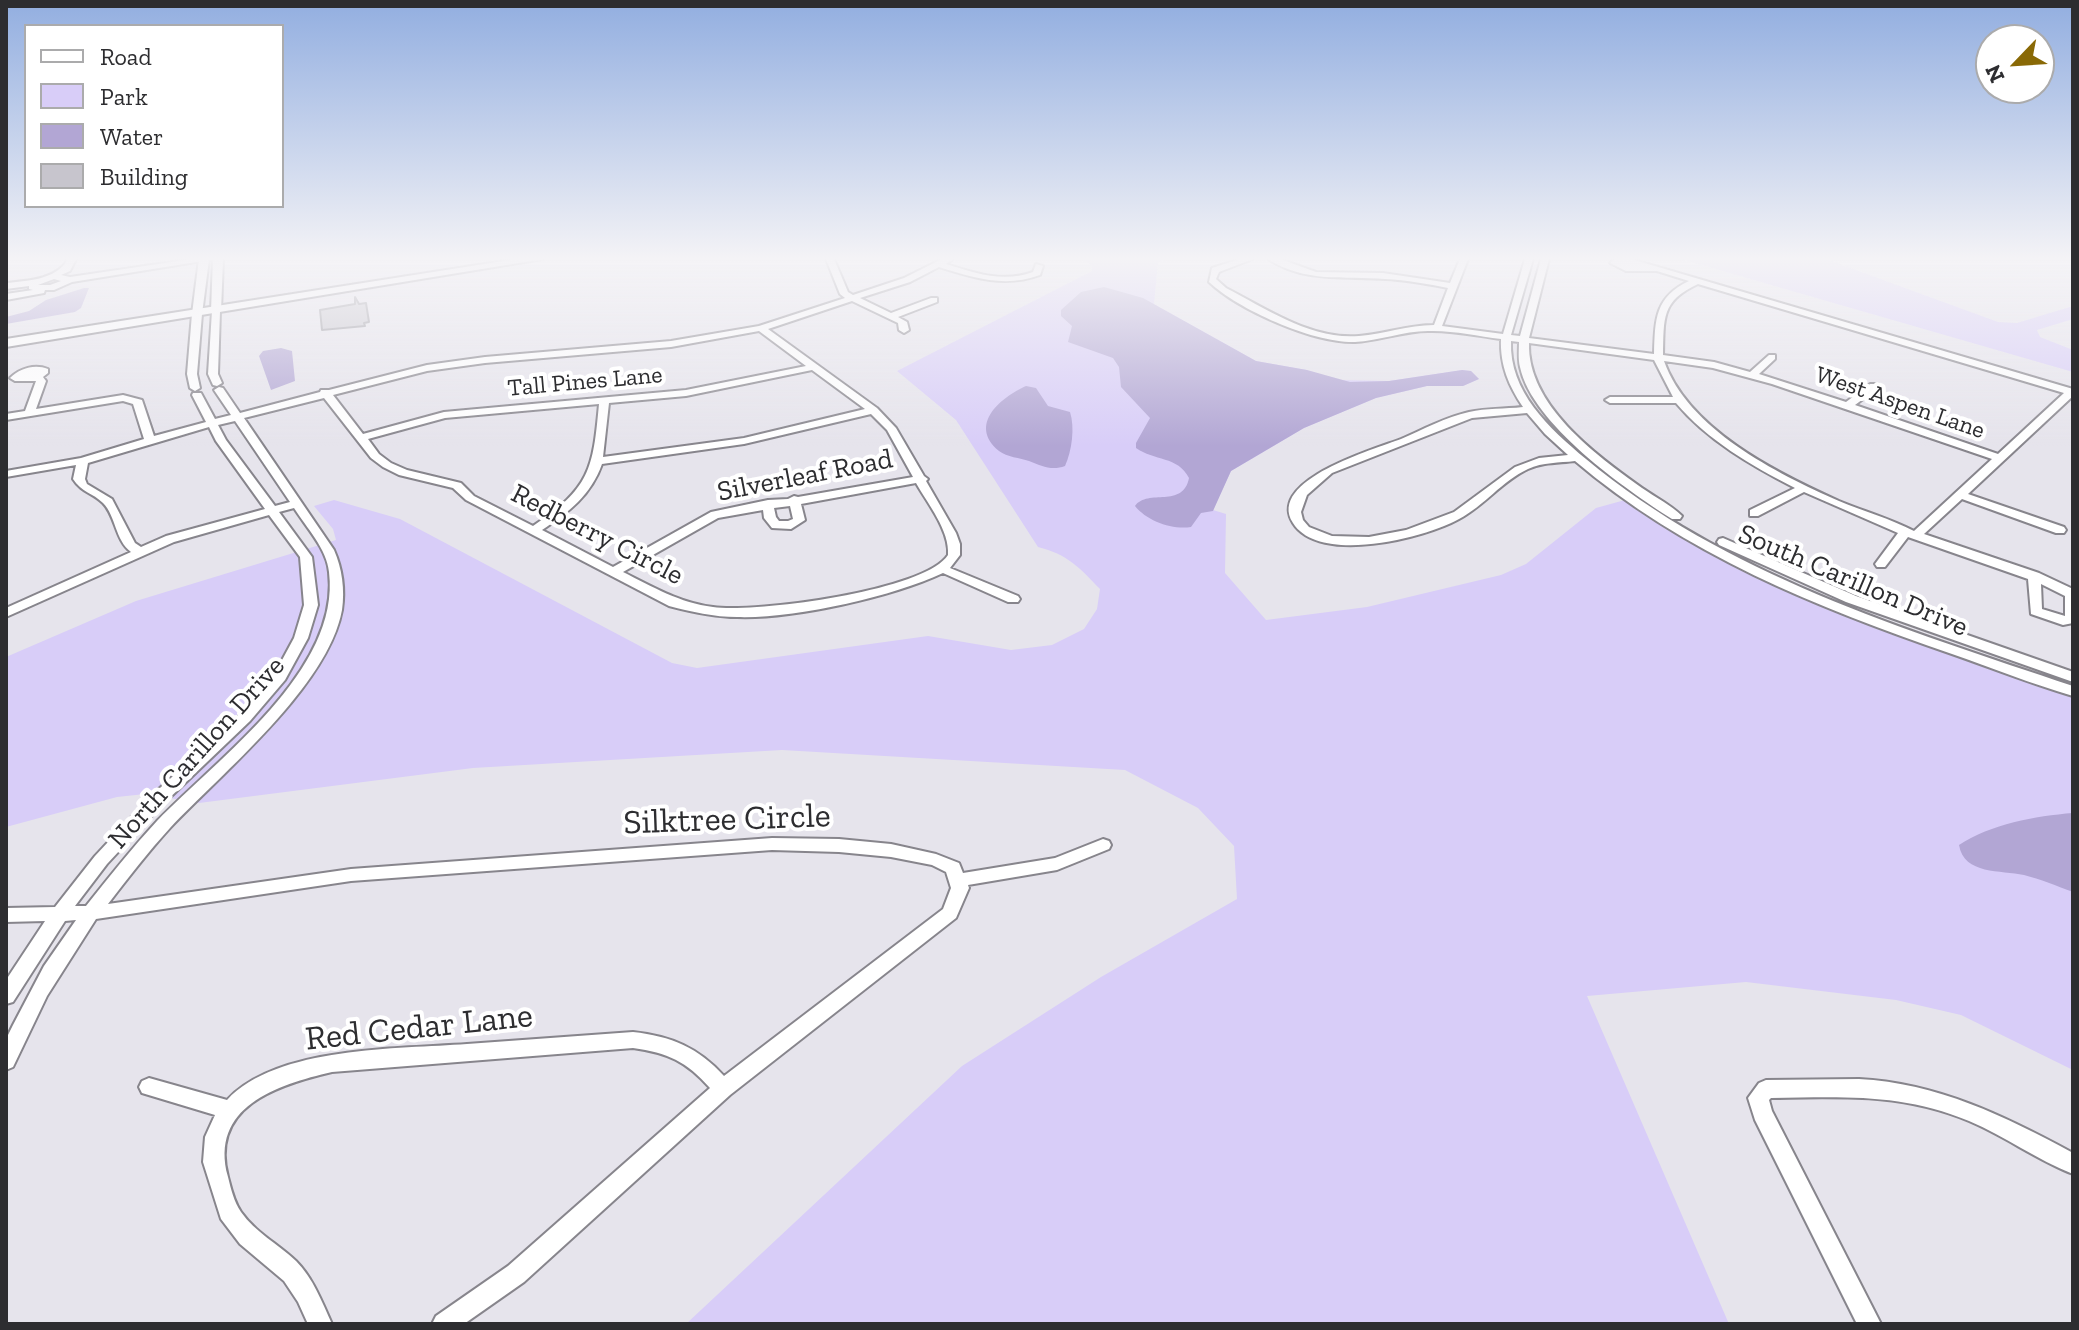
<!DOCTYPE html>
<html>
<head>
<meta charset="utf-8">
<style>
	body { margin:0 }
	#map { position:relative; width:2079px; height:1330px; overflow:hidden; background:#e6e4ec; font-family:"Zilla Slab",serif }
	canvas { display:block }
	.frame { position:absolute; inset:0; border:8px solid #2d2d30; pointer-events:none }
	.legend { position:absolute; left:24px; top:24px; width:260px; height:184px; box-sizing:border-box; background:#fff; border:2px solid #ababac; margin:0; padding:10px 14px; list-style:none; font-size:24px; color:#2d2d30 }
	.legend li { display:flex; align-items:center; gap:16px; height:40px }
	.legend b { width:40px; border:2px solid #ababac }
	.north { position:absolute; left:1975px; top:24px; width:80px; height:80px; box-sizing:border-box; background:#fff; border:2px solid #ababac; border-radius:50%; rotate:245deg; font-size:22px; font-weight:700; line-height:32px; text-align:center; color:#2d2d30 }
	.north::after { content:''; display:block; margin:auto; width:28px; height:36px; background:#896906; clip-path:polygon(50% 0,100% 100%,50% 72%,0 100%) }
</style>
</head>
<body>
<div id="map">
<canvas width="2079" height="1330"></canvas>
<div class="frame"></div>
<ul class="legend">
<li><b style="height:10px;background:#fff"></b>Road</li>
<li><b style="height:22px;background:#d8cdf8"></b>Park</li>
<li><b style="height:22px;background:#b2a6d4"></b>Water</li>
<li><b style="height:22px;background:#c7c5cd"></b>Building</li>
</ul>
<div class="north">N</div>
</div>
<script>
const ctx = document.querySelector('canvas').getContext('2d');
ctx.lineJoin = 'round';
function fill(path, color) { ctx.fillStyle = color; ctx.fill(path, 'evenodd'); }
function trace(path, color, width, dash) { ctx.strokeStyle = color; ctx.lineWidth = width; ctx.lineCap = dash ? 'butt' : 'round'; ctx.setLineDash(dash || []); ctx.stroke(path); }
function label(font, color, halo, rows, align = 'center') {
  ctx.font = font + ' "Zilla Slab",serif'; ctx.lineWidth = 8; ctx.setLineDash([]); ctx.textBaseline = 'middle'; ctx.strokeStyle = halo; ctx.fillStyle = color; for (const [text, x, y, turn = 0] of rows) {
    ctx.save(); ctx.translate(x, y); ctx.rotate((+turn || 0) * Math.PI / 180); ctx.textAlign = isNaN(turn) ? turn : align; if (halo) ctx.strokeText(text, 0, 0); ctx.fillText(text, 0, 0); ctx.restore();
  }
}
fill(new Path2D(`
	M1083,259H1164L1158,263L1154,304L1256,361L1307,370L1335,380L1389,381L1462,370L1471,371L1479,379L1463,386H1427L1376,398L1304,428L1231,471L1213,510L1226,514L1225,573L1266,620L1367,607L1501,575L1526,564L1596,508L1625,500L1722,557L2073,696V1070L1961,1015L1896,1000L1746,982L1587,996L1729,1324H686L962,1066L1101,977L1237,899L1234,846L1198,808L1125,770L782,750L473,768L199,803L145,794L117,797L6,827V657L136,601L336,540L333,529L314,506L334,500L400,519L672,663L697,668L928,636L1011,650L1052,645L1084,629L1097,609L1100,589C1080,568 1067,554 1038,547L956,420L897,371L1092,271L1091,265Z
	M1681,259H1826L1998,322L2017,323L2073,306V319L2037,330L2040,337L2073,350V372Z`), '#d8cdf8');
fill(new Path2D(`
	M1104,287L1143,298L1256,361L1307,370L1350,382L1389,381L1462,370L1471,371L1479,379L1463,386H1427L1376,398L1304,428L1231,471L1213,511L1201,513L1191,527C1172,530 1147,521 1135,506C1148,488 1183,509 1189,478C1178,456 1154,461 1136,448V443L1150,418L1121,387L1119,367L1113,358L1068,342L1072,326L1061,316V310L1081,292Z
	M84,288H89L81,308L75,312L6,324V317L29,311L46,300Z
	M281,348L292,351L295,381L271,390L259,356L263,351Z
	M1026,386L1036,388L1048,406L1070,412C1075,427 1072,451 1065,466C1052,471 1041,466 1029,461C1020,458 1007,457 999,451C967,424 1002,397 1026,386Z
	M2073,813V892C2057,886 2040,879 2024,875C2001,870 1964,875 1959,845C1991,824 2035,816 2073,813Z`), '#b2a6d4');
const building = new Path2D(`
	M355,297L359,304L366,303L369,322L364,323L365,326L322,330L320,310L355,304Z`);
fill(building, '#c7c5cd');
trace(building, '#98979e', 2);
const minor = new Path2D(`
	M68,259H76L70,271L61,275L70,277L192,259H215L72,282L54,290H45L44,293L6,300V294L33,290L29,289V286L6,289V283C26,281 57,280 68,259ZM54,279L61,281L50,285H38Z
	M826,259H834L848,292L853,295L904,278L942,259H953L946,264C975,273 1003,283 1033,272L1036,264L1043,266L1040,275C1005,288 974,278 939,267L910,282L860,298L891,313L931,298H937V302L898,317L907,322L909,330L904,333L899,330L898,323L852,301L768,329L877,408L896,428L924,476L928,479L926,481L956,533L960,544V555L950,568L1018,596L1020,599L1018,602H1008L943,573C892,597 793,619 737,617C714,617 692,612 669,606L466,500L453,488L399,475L383,467L371,458L324,398L244,418L334,550C342,568 345,590 342,610C328,686 222,773 170,828C148,852 128,878 108,904L351,869L772,838L839,839L891,844L936,854L959,863L963,873L1055,858L1103,839L1109,841L1111,845L1109,849L1057,870L968,885L969,888L956,918L730,1095L524,1282L464,1324H432L436,1316L508,1266L710,1088C686,1061 668,1053 633,1048L332,1072C276,1085 209,1107 228,1177C231,1189 234,1202 241,1212C255,1232 278,1244 296,1261C313,1278 322,1302 332,1324H308L298,1302L284,1281L240,1244L221,1219L203,1162L205,1137L215,1115L142,1093L139,1087L142,1081L149,1078L227,1100C277,1046 399,1049 467,1044C523,1040 578,1036 633,1032C671,1036 699,1048 724,1076L943,909L951,888L946,872L932,865L891,857L839,852L772,850L351,881L96,919L47,996L13,1067L6,1070V1039L13,1025L44,966L76,920L65,921L13,1002L6,1004V980L45,921L6,922V908L55,907L95,856L149,798L240,715L274,675L294,638L304,605L300,557L269,515L174,542L6,617V608L131,552C115,540 116,516 103,503C93,493 81,492 73,479L76,465L6,477V471L81,458L144,439L133,404L123,401L6,420V414L25,411L36,381H15L10,378C20,368 35,364 48,369V373L43,377L46,381L36,409L123,395L142,400L154,436L206,422L192,395L193,393H201L215,419L231,415L214,390L219,387L223,388L240,413L320,392L321,390H329L427,365L485,357L671,341L759,326L845,298L840,294ZM759,331L806,366L686,390L444,412L363,434L333,395L427,371L485,363L671,347ZM812,370L865,409L744,438L603,457L609,403L686,396ZM599,404C593,470 590,488 533,526L474,496L461,483L407,470L391,463L379,454L368,439L445,418ZM871,414L887,430L913,477L798,497L794,496L788,499L768,500L711,512L613,567L542,530C569,512 591,495 602,464L744,444ZM235,421L290,502L275,506L226,440L218,425ZM209,427L216,441L265,509L166,536L141,547L135,543L112,499L87,484L85,479L88,463ZM916,483C928,504 950,531 948,555C925,591 756,613 713,607C680,603 653,587 623,572L718,518L763,510L764,518L772,528L791,529L805,520L801,504ZM790,506L793,519L788,521H779L776,517L774,508ZM294,508C306,527 327,549 329,572C341,670 218,758 157,821C132,848 109,877 86,906H75L107,864L161,806L250,721L285,680L308,638L318,605L312,557L279,512Z
	M1240,259H1253L1219,272L1216,279L1226,288C1267,309 1311,340 1359,336C1384,334 1408,325 1434,325L1448,288C1428,284 1407,280 1385,279C1344,276 1305,283 1268,259H1280L1316,272L1383,273L1450,283L1460,259H1468L1442,326L1503,334L1525,259H1533L1511,335L1520,336L1541,259H1549L1529,338L1654,354C1655,319 1655,297 1689,281L1657,271H1626L1610,263L1615,259H1631L2073,389V396L1968,494L2064,527L2066,530L2064,533H2056L1962,499L1924,534L2039,573L2073,589V623L2063,625L2031,614L2028,579L1908,537L1885,567H1877L1875,564L1898,533L1804,492L1758,516H1750V510L1795,488C1752,466 1707,440 1676,403H1610L1605,400L1610,397H1673L1654,360L1529,343C1527,405 1596,455 1642,488C1655,497 1671,505 1682,516L1680,519H1672C1625,489 1532,424 1520,367C1518,359 1519,350 1519,342L1511,341C1509,392 1549,428 1586,459C1725,575 1904,629 2073,686V696C2032,684 1992,668 1952,654C1818,608 1684,554 1575,461C1559,463 1543,462 1528,469C1502,481 1484,506 1459,519C1425,538 1319,565 1293,523C1266,480 1375,449 1401,439C1422,430 1446,417 1469,412C1486,408 1505,409 1523,407C1509,386 1500,366 1501,339C1477,336 1452,330 1428,331C1403,331 1379,341 1355,342C1313,343 1239,310 1209,282L1212,268ZM1698,284L2064,393L1998,454L1855,405L1878,388V384H1870L1846,402L1759,374L1775,359V355H1769L1750,372L1714,362L1663,355C1664,318 1661,301 1698,284ZM1664,361L1713,368L1772,384L1992,459L1914,531C1891,519 1863,511 1839,501C1776,473 1688,429 1664,361ZM1527,413L1545,434L1568,455L1539,458L1515,467L1454,512L1406,530L1369,537L1332,536L1309,527L1303,520L1301,512L1307,495L1332,473L1472,418ZM2041,584L2065,596V616L2042,609Z
	M216,308L220,311L218,374L222,383L217,386L213,385L208,374L212,311Z
	M197,311L202,314L197,374L200,388L195,391L190,388L187,374L192,314Z
	M1723,538L1856,596L2073,672V682L1846,602L1719,545L1717,542L1719,539Z
	M1859,1079C1937,1083 2005,1116 2073,1153V1174C2037,1160 2005,1136 1969,1121C1902,1093 1842,1097 1771,1098L1769,1100L1772,1111L1881,1324H1857L1755,1120L1748,1098L1759,1083L1766,1080Z`);
const tertiary = new Path2D(`
	M199,259H209L202,314L197,317L192,314Z
	M213,259H223L221,311L216,314L211,311Z`);
const secondary = new Path2D(`
	M516,259H543L6,347V339Z`);
trace(minor, '#87858c', 4);
trace(tertiary, '#87858c', 4);
trace(secondary, '#87858c', 4);
fill(minor, '#fff');
fill(tertiary, '#fff');
fill(secondary, '#fff');
const sky = ctx.createLinearGradient(0, 0, 0, 446);
sky.addColorStop(0, '#92aee0');
sky.addColorStop(0.58, '#f4f3f6');
sky.addColorStop(1, '#f4f3f600');
ctx.fillStyle = sky;
ctx.fillRect(0, 0, 2079, 446);
label('24px', '#2d2d30', '#fff', [
	["Tall Pines Lane",585,382,-5],
	["West Aspen Lane",1900,403,19]
]);
label('28px', '#2d2d30', '#fff', [
	["Silverleaf Road",805,476,-11],
	["Redberry Circle",597,535,27],
	["South Carillon Drive",1853,581,23],
	["North Carillon Drive",197,753,-48]
]);
label('34px', '#2d2d30', '#fff', [
	["Silktree Circle",727,820,-2],
	["Red Cedar Lane",419,1028,-6]
]);
</script>
</body>
</html>
